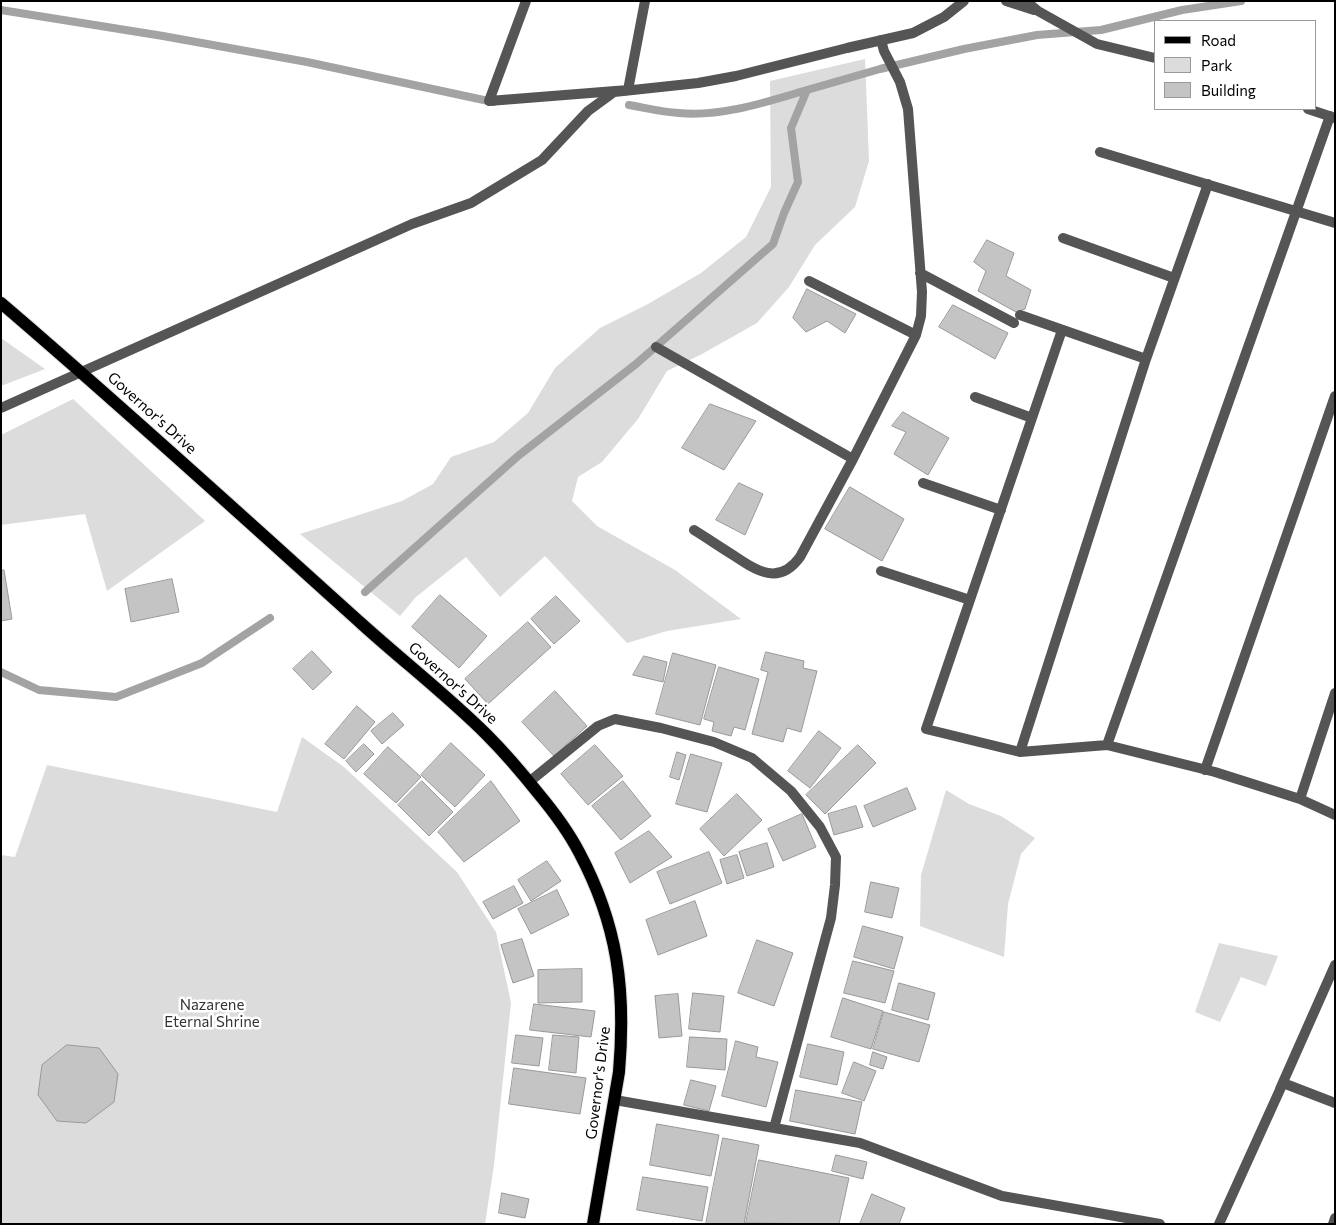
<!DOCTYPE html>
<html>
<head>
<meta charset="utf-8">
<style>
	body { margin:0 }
	#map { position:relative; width:1336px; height:1225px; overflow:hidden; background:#fff; font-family:Commissioner,sans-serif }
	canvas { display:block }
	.frame { position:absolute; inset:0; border:2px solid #000; pointer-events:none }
	.legend { position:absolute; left:1154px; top:20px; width:162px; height:90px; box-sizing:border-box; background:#fff; border:1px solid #999; margin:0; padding:6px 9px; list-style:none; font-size:15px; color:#000 }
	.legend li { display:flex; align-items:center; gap:10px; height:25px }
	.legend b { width:25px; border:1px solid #999 }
</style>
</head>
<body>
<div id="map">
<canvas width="1336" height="1225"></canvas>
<div class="frame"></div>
<ul class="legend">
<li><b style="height:6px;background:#000"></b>Road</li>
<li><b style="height:14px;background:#dcdcdc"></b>Park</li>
<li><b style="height:14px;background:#c4c4c4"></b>Building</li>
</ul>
</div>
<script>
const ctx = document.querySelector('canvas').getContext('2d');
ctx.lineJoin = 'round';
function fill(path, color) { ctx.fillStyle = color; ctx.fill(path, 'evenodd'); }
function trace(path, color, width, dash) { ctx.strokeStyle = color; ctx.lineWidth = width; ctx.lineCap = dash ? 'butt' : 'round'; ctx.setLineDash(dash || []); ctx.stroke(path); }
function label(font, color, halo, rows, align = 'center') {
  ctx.font = font + ' Commissioner,sans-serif'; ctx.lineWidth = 5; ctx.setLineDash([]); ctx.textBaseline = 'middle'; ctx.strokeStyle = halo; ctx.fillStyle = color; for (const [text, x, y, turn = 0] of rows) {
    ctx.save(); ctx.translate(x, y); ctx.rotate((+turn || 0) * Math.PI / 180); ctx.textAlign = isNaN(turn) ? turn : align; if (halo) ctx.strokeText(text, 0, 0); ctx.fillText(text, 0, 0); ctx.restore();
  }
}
fill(new Path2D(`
	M865,59L869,161L855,207L815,245L789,287L757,323L702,354L667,371L638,419L602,462L578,477L572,501L597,526L675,570L741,619L795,644L741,619L667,631L627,643L545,556L500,597L466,557L416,597L400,616L300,534L402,501L433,484L451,457L494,442L528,413L555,368L600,328L648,304L701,273L746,237L771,187L770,81Z
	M1,338L45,369L1,386Z
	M73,399L205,521L107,591L85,514L1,525V435Z
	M302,737L344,767L457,872L496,932L511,1003L494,1165L485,1224H1V855L15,857L47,765L277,812Z
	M946,790L969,804L1001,816L1035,838L1021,854L1008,904L1004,957L920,926L921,875Z
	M1219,943L1278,956L1266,986L1241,977L1220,1022L1195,1012Z`), '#dcdcdc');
trace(new Path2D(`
	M1,10L163,36L307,62L493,102
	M629,105C646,108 662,112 679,113C722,117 766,102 807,90
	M365,592L518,456L636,364L773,244L784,213L798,182L791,128L807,90L880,69L964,49L1037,35L1101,30L1182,10L1241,1
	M1,672L39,690L116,697L202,663L270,618`), '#a3a3a3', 8);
const building = new Path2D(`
	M987,240L1014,253L1006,276L1031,290L1025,309L1016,312L978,291L986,271L974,262Z
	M807,289L856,314L845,333L827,321L806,332L793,318Z
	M953,305L1008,333L995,359L939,327Z
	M710,404L756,421L724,470L682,448Z
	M903,412L949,438L928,475L894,454L906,432L892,426Z
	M739,483L763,494L745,535L716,520Z
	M850,487L904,519L882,561L825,529Z
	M1,570H4L12,619L1,621Z
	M172,579L179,612L131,622L125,589Z
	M440,595L487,636L459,668L412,627Z
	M556,596L580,621L554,644L531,619Z
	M528,622L551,647L488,704L465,679Z
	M312,651L332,672L313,690L293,669Z
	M766,652L804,661L803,668L817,671L801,732L787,728L783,742L752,734L768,672L761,670Z
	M673,653L716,665L700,725L656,714Z
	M644,656L667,662L663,682L633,675Z
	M719,667L759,679L745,730L734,727L731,736L712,731L714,722L704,719Z
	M555,691L587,726L554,756L522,722Z
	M357,706L375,722L344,759L325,744Z
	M393,713L404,725L382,744L371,731Z
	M819,731L841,748L810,788L788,771Z
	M451,743L485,775L455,807L421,775Z
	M364,744L374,754L356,772L346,761Z
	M595,745L623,776L588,805L561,774Z
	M858,745L876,763L825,814L806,795Z
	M388,747L421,777L396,803L364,774Z
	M677,752L686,755L679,780L670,777Z
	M691,754L722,763L707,812L676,804Z
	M422,781L453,812L429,836L398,805Z
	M491,781L520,821L464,862L438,832Z
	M623,781L651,816L621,840L592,806Z
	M907,788L916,809L873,827L864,806Z
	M737,794L762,820L724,856L700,829Z
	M856,806L863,827L834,835L828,814Z
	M802,814L816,847L783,861L768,829Z
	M649,831L672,857L630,883L615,853Z
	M767,843L774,867L747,876L739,852Z
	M709,852L722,883L670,904L657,872Z
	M737,855L744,878L727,884L720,860Z
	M547,861L561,881L531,901L518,880Z
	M871,882L899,888L892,918L865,912Z
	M514,886L523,903L493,919L483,902Z
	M557,890L569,915L531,934L518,909Z
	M695,901L707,936L658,955L646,920Z
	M863,926L903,937L894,969L854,957Z
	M522,939L534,976L513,983L501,945Z
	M757,940L793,953L774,1006L738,993Z
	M853,961L894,971L885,1003L844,993Z
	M582,969V1002L538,1003V970Z
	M899,983L935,993L928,1020L892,1010Z
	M693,993L724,996L720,1032L689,1029Z
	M678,994L682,1036L659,1038L655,996Z
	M843,998L883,1011L871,1049L831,1037Z
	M534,1004L595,1011L591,1037L530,1030Z
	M884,1012L930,1025L919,1062L873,1049Z
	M516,1035L543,1038L539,1066L512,1063Z
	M553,1035L579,1037L576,1073L549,1070Z
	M690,1037L727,1039L725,1070L687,1067Z
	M736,1041L758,1047L756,1057L778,1062L766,1107L722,1096Z
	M808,1044L844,1052L837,1085L800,1077Z
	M67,1045L99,1048L118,1074L114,1102L86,1123L57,1121L38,1095L42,1065Z
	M873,1052L887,1057L883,1069L870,1065Z
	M854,1062L876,1071L864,1101L842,1093Z
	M514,1068L586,1078L580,1114L509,1104Z
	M691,1080L716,1086L709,1111L684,1105Z
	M796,1090L862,1102L855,1134L790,1121Z
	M657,1124L719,1135L711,1176L650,1165Z
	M723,1138L759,1145L744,1224H706Z
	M836,1155L867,1162L863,1179L832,1171Z
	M759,1160L849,1178L839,1224L746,1223Z
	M643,1177L708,1187L702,1221L637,1210Z
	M502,1193L529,1199L525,1218L499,1213Z
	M872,1194L905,1208L899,1224H860Z`);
fill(building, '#c4c4c4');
trace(building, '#999', 1);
const primary = new Path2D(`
	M1,303C124,408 243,517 363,625C404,662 448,696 487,735C505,753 522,773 538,793C553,811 568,831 579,852C618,925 626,990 619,1072L593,1224`);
trace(primary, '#dbdbdb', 14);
trace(new Path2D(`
	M526,1L489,101L628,90L645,1
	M1006,1L1034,10
	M1026,1L1038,11L1097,44L1155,58
	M1308,109L1335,118
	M1100,152L1335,223
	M1208,184L1146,359L1020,752L1107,745L1215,772L1300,799L1335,815
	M1063,238L1174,278
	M920,273L1014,323
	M809,281L916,335
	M1020,315L1146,359
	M656,347L853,459L916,335L921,316L922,292L908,109L900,82L884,51L881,40
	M975,397L1032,418
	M923,483L1001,510
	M694,530C707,538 720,547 733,555C757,571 779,586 800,557L853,459
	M881,571L970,600
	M1107,745L1330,116
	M1020,752L926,729L1062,330
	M1205,770L1335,396
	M529,782L598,726L615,719L661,728L714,742L752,758L791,791L820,827L836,857L835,885L831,918L774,1128
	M1300,799L1335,693
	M1280,1089L1335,965
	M615,1100L860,1143L1002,1196L1160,1224
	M1219,1224L1283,1083L1335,1103
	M1333,1224L1335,1218`), '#555', 10);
trace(new Path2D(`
	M1,408L412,224L471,203L542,160L588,111L614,92L698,83L736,76L847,48L913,33L944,17L964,1`), '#555', 10);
trace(primary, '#000', 12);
label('15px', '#000', '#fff', [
	["Governor's Drive",152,413,42],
	["Governor's Drive",453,683,42],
	["Governor's Drive",598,1083,-83]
]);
label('15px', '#333', '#fff', [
	["Nazarene",212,1005],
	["Eternal Shrine",212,1022]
]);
</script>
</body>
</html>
